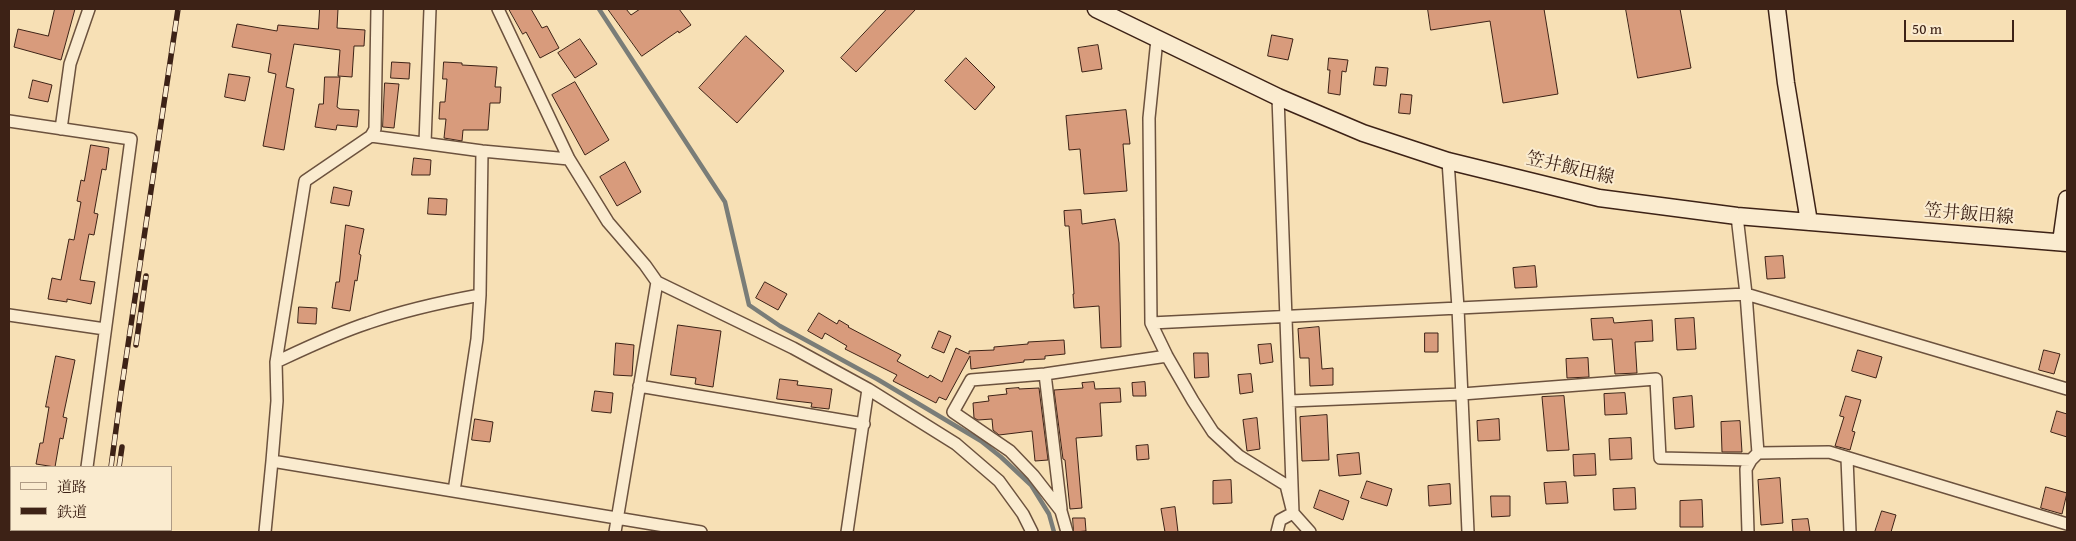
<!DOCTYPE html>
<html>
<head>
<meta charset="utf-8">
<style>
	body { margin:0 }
	#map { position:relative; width:2076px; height:541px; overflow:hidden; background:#f7e0b5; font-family:"Gentium Book Plus","Noto Serif JP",serif }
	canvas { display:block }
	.frame { position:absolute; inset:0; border:10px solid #3d2216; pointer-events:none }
	.legend { position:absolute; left:10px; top:466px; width:162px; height:65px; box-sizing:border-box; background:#faebcf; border:1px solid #ae9b85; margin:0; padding:6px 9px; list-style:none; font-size:15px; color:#3d2216 }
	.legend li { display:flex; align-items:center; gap:10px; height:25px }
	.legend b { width:25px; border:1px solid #ae9b85 }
	.scale { position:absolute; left:1904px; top:20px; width:110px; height:22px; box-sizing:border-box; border:2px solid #3d2216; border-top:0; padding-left:6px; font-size:15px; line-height:18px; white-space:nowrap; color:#3d2216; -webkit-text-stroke:4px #faebcf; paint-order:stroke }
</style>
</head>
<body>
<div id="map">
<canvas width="2076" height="541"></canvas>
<div class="frame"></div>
<ul class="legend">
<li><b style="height:6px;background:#faebcf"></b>道路</li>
<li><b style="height:6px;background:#3d2216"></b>鉄道</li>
</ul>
<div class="scale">50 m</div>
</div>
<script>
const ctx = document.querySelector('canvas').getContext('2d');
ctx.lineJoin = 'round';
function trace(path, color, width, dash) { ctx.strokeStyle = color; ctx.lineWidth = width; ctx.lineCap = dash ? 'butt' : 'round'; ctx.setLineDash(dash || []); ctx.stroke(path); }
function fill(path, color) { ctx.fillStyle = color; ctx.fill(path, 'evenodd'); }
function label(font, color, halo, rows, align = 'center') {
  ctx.font = font + ' "Gentium Book Plus","Noto Serif JP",serif'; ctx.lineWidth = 4; ctx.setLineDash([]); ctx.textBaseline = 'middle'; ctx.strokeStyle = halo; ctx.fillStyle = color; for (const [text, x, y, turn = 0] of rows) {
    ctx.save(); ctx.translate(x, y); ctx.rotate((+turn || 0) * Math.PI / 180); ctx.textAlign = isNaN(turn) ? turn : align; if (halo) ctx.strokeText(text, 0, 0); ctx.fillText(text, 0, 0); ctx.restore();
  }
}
trace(new Path2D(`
	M599,9L725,202L749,305L780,326L877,379L981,441L1001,457L1031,485L1049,514L1054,532`), '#7a7d78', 4.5);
const building = new Path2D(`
	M55,9H75L61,60L14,47L18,29L48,36Z
	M320,9H338L337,28L365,30L364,46H354L352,77L338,76L340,50L294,44L286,87L294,89L284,150L263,146L276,74L268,72L271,54L232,47L237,24L277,31L278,25L318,29Z
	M509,9H531L542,28L547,26L559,48L540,58L526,32L523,34Z
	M608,9H626L631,15L640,9H679L691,25L679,33L678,31L642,56Z
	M887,9H916L856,72L841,58Z
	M1428,9H1544L1558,94L1503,103L1490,21L1431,30Z
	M1626,9H1680L1691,68L1638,78Z
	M1272,35L1293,39L1288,60L1268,56Z
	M746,36L784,71L737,123L699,88Z
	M580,39L597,64L575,78L558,53Z
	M1098,45L1102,69L1082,72L1078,48Z
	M966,58L995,87L975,110L945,81Z
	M1329,58L1348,60L1346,72L1342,71L1340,95L1328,93L1330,70H1328Z
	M392,62L410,63L409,79L391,78Z
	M444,62L462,63V65L497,67L495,87H501L500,103H490L488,130H463L462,141L444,138L446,119H439L440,102H445L447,79H443Z
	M1376,67L1388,68L1386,86L1374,85Z
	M229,74L250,77L245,101L225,97Z
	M325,77H340L337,107L340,109L359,110L357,127L337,125L336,130L315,127L319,104H323Z
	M33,80L52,85L48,102L29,98Z
	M575,82L609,140L585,155L552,95Z
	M385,83L399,84L394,128L383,127Z
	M1401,94L1412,95L1410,114L1399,113Z
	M1126,110L1130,144H1123L1127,191L1084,194L1080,149L1069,150L1066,116Z
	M91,145L109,148L106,170L102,169L94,213L98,214L94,235L89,234L80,280L95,282L91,304L67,299V302L48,299L52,278L61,280L69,239L74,240L81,202L77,201L81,180L84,181Z
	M414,158L431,160L430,175H412Z
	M625,162L641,192L617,206L600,177Z
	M334,187L352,191L349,206L331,203Z
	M429,198L447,199L446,215L428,214Z
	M1081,210L1082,224L1115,219L1119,243L1121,347L1101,348L1099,306L1074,308L1073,294H1074L1069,226H1065L1064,211Z
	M346,225L364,229L359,254L361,255L357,281L355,280L350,311L332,308L336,282H339Z
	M1783,256L1785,278L1767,279L1765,257Z
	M1535,266L1537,287L1515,288L1513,268Z
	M765,282L787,294L778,310L756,298Z
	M299,307L317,308L316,324L298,323Z
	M819,313L837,324L839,320L849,326L848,327L901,355L897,361L928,378L930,375L942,382L956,348L969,354V351L994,350V347L1028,344V342L1064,340L1065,354L1045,356V359L1024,360V362L971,369L970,356L946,400L939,397L936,403L893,381L897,375L845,349L847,346L825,333L822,339L808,331Z
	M1613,318L1614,323L1652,320L1653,341L1635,342L1637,373L1615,374L1612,339L1593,340L1591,319Z
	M1694,318L1696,349L1677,350L1675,319Z
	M678,325L721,331L713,387L695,384L696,378L671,375Z
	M1319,327L1322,369L1333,368V385L1310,386L1309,358H1300L1298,329Z
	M939,331L951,336L944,353L932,348Z
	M1425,333H1438V352H1425Z
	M616,343L634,345L632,376L614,375Z
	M1271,344L1273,362L1260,364L1258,345Z
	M1858,350L1882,357L1876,378L1852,371Z
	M2044,350L2060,354L2054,374L2039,370Z
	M1194,353H1208L1209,377L1195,378Z
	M56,356L75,360L63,417L67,418L63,439L60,438L55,467L36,464L40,443H43L49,407H46Z
	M1588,358L1589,377L1567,378L1566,359Z
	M1251,374L1253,392L1240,394L1238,375Z
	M780,379L798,381L797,385L832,389L829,409L811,407L812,403L777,399Z
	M1094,382L1095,389L1120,388L1121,402L1100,403L1102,436L1076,438L1082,508L1070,509L1065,460L1063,459L1054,390L1083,388L1082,383Z
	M1145,382L1146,396H1133L1132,383Z
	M1019,388V389L1039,388L1048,460L1035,461L1032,431L999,435L993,430L992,419L978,420L974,418L973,403L989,401L988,396L1007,394L1006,389Z
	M595,391L613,393L611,413L592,411Z
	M1625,393L1627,414L1605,415L1604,394Z
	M1564,396L1569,450L1547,451L1542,397Z
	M1692,396L1694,427L1675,429L1673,398Z
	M1846,396L1861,400L1852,431L1855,432L1850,450L1835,446L1844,417L1840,416Z
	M2057,411L2067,414V437L2051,432Z
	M1327,415L1329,460L1302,461L1300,417Z
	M1257,418L1260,449L1247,451L1243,420Z
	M475,419L493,422L490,442L472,440Z
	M1499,419L1500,440L1478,441L1477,421Z
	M1740,421L1742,452H1722L1721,422Z
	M1631,438L1632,459L1610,460L1609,439Z
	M1148,445L1149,459L1137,460L1136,446Z
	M1359,453L1361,474L1339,476L1337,455Z
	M1595,454L1596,475L1574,476L1573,455Z
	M1780,478L1783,523L1761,525L1758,480Z
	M1231,480L1232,503L1213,504V481Z
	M1367,481L1392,489L1387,506L1361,498Z
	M1566,482L1568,503L1546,504L1544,483Z
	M1450,484L1451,504L1429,506L1428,486Z
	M2046,487L2067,493L2062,514L2041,508Z
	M1635,488L1636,509L1614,510L1613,489Z
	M1320,490L1349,501L1343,520L1314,508Z
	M1491,496H1510V516L1492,517Z
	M1702,500L1703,527H1680V501Z
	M1175,507L1178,532H1165L1161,509Z
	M1882,511L1896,515L1891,532H1875Z
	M1073,518H1085L1086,531L1074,532Z
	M1808,519L1810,532H1793L1792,520Z`);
fill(building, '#d89b7c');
trace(building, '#3d2216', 1);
const street = new Path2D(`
	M498,9L569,159L608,222L645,265L657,282L615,532
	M1157,39L1149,118L1151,323L1167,356L1193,401L1213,432L1239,456L1286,485L1293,513L1310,532
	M9,121L131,139L87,467
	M61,129L70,64L89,9
	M371,136L482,151L569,159
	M425,143L430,9
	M1448,161L1458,308L1468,532
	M1737,216L1746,294L1758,453L1751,460L1746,469L1748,532
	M657,282L793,348L868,389L956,444L999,481L1023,514L1032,532
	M9,315L105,329
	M1151,323L1746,294L2067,389
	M276,362C306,348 337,333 368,323C405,310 442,302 480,295
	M1045,374L1061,509
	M639,386L864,424
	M1290,401L1462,394L1656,379L1660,458L1751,460
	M1758,453L1829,452L2067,524
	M1847,458L1850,532
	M272,461L277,401L276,362L305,181L371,136L375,129L377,9
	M454,491L477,339L480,295L482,151
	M9,499H11
	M80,532V530
	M265,532L272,461L701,532
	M847,532L868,389
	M1067,532L1061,511L1033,475L1010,451L953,412L971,380L1045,374L1167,356
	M1277,532L1280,520L1293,513L1278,97`);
const secondary = new Path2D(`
	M1096,9L1278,97L1363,133L1448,161L1599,198L1737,216L2067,243
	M1777,9L1786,83L1809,222
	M2061,242L2067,199`);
trace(street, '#6c523e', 14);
trace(secondary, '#3d2216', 19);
trace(street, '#faebcf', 11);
trace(secondary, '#faebcf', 16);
const rail = new Path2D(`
	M136,345L146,276
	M111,467L121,392L178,9
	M119,467L122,447
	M105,532V530
	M114,532V530`);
trace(rail, '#3d2216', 5.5);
trace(rail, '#faebcf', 4, [11]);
label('18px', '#3d2216', '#faebcf', [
	["笠井飯田線",1570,169,13],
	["笠井飯田線",1969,215,5]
]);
</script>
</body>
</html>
